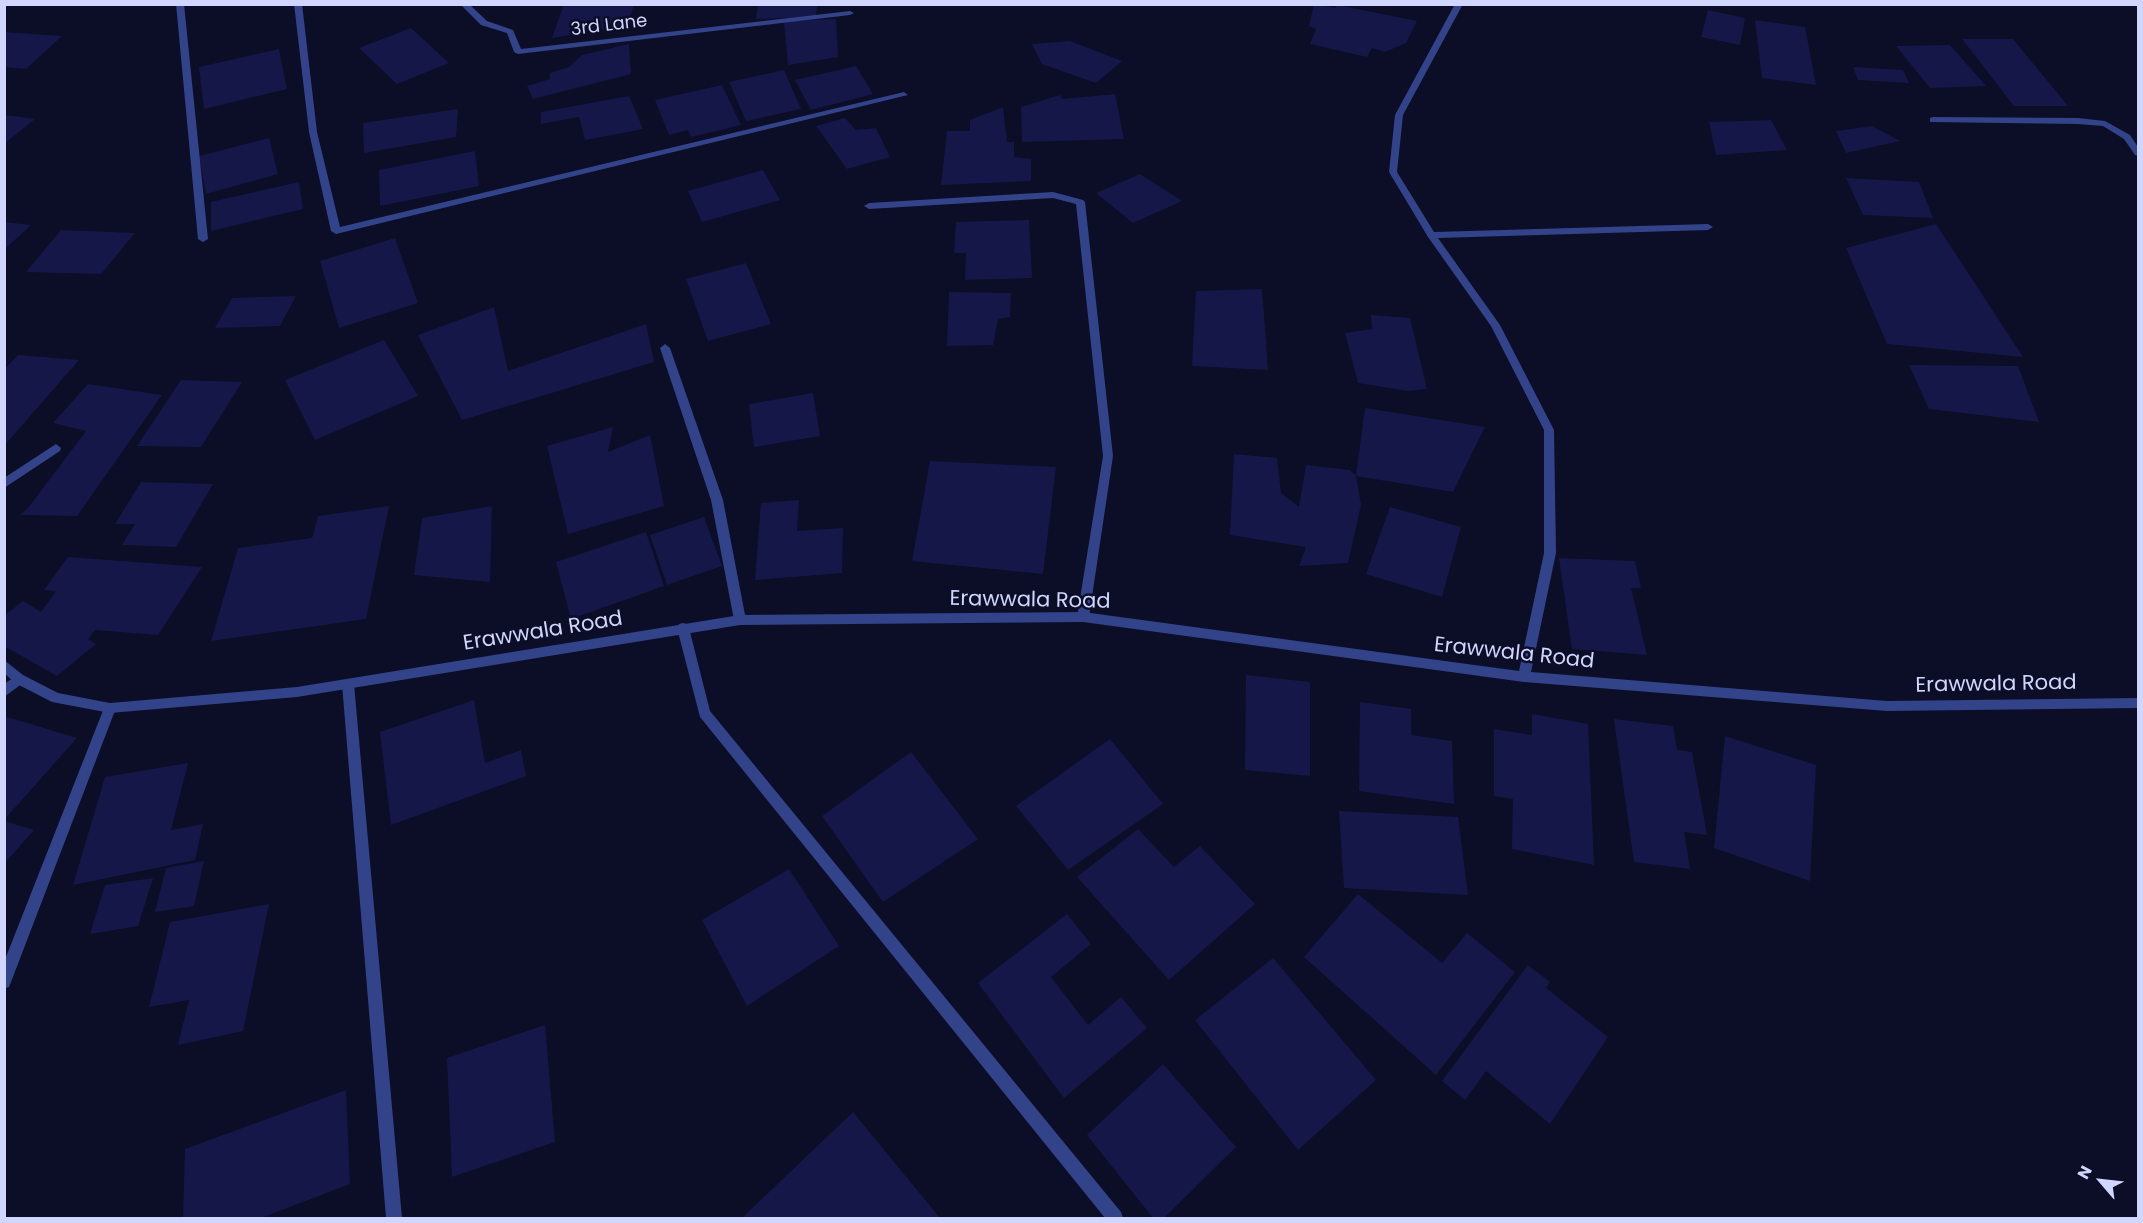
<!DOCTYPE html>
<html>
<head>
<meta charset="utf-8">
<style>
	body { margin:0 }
	#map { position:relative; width:2143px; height:1223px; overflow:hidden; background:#0c0d26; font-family:Poppins,sans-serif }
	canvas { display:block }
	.frame { position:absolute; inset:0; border:6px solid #d1d6ff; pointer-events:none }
	.north { position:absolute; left:2071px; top:1151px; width:60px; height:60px; -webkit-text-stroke:4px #0c0d26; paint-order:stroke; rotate:298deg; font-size:16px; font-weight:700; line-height:24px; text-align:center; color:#d1d6ff }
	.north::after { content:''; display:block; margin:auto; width:21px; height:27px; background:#d1d6ff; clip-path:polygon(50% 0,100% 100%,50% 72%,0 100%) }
</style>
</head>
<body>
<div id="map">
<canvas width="2143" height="1223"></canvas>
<div class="frame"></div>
<div class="north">N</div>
</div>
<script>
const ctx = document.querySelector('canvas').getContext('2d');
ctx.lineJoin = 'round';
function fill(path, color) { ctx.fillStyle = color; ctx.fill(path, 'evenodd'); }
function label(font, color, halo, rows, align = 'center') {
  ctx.font = font + ' Poppins,sans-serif'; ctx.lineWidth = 5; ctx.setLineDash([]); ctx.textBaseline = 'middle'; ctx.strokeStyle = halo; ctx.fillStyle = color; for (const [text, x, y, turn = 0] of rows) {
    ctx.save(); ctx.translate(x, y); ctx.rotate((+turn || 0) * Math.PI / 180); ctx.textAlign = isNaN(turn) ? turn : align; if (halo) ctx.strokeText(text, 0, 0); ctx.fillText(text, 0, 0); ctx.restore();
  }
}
fill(new Path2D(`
	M564,4H634L628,25L552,38Z
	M758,4H817L816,17L756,19Z
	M1314,4L1335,8L1337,5L1417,21L1406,43L1385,52L1372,48L1367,57L1310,44L1316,29L1309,26Z
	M1708,10L1745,18L1740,45L1701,37Z
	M836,19L838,57L788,65L784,21Z
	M1755,20L1805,27L1816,85L1762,78Z
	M411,28L449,63L397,84L359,48Z
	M4,32L62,36L26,69L4,67Z
	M1962,39H2013L2068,106H2014Z
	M1070,41L1122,61L1096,83L1042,64L1032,44Z
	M629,44L631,74L533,99L527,86L550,79V73L569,67L582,55Z
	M1950,45L1986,86L1930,88L1896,46Z
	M279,49L287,89L204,109L199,67Z
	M856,66L873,94L811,110L795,80Z
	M1853,67L1903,70L1909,83L1858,80Z
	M784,70L801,109L746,121L729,82Z
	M722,85L741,125L691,137L688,130L669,135L655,100Z
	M1115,94L1124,139L1022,142L1021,107L1060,95L1062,99Z
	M629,96L643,129L585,140L579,117L541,124V112Z
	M1003,107L1007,142H1014V157L1031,159V181L941,185L947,131H970V120Z
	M458,109L456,137L364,153L363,123Z
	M4,115L35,119L4,144Z
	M845,118L856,130L876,128L890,157L847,169L816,126Z
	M1771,120L1787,150L1716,155L1709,122Z
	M1872,126L1900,141L1846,153L1836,131Z
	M269,138L278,174L206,194L199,156Z
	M475,151L479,186L380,206L379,170Z
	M763,170L780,200L702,222L688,191Z
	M1140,174L1182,201L1133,223L1096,193Z
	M1846,178L1919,182L1933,218L1863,215Z
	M299,182L303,209L211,231V202Z
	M1029,220L1032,278L965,280L966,253H954L956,222Z
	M4,222L31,225L4,250Z
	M1936,224L2023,357L1887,344L1846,248Z
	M61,230L135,233L101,274L26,272Z
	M395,238L418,303L339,328L320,261Z
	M746,263L771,324L708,341L686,279Z
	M1262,289L1268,370L1192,366L1196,291Z
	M949,292L1011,293L1010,317L998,319L993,345L947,346Z
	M296,296L280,326L215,328L232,298Z
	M494,307L508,371L646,324L654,362L462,420L418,335Z
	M1371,315L1410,318L1427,389L1408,391L1358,383L1345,333L1372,329Z
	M384,340L418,396L315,440L285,380Z
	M18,355L79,360L4,446V370Z
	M1909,365L2018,366L2039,422L1929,409Z
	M181,380L242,382L201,447L137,446Z
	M88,384L162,395L77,516L20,515L28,508L86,431L53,423Z
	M813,393L820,436L754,447L749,404Z
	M1365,408L1485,427L1453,492L1356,476L1361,505L1348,563L1299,566L1306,547L1230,535L1234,454L1277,458L1281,493L1299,507L1306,465L1350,470L1356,476Z
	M613,427L608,452L650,435L664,506L568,534L547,446Z
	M930,461L1056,467L1043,574L912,561Z
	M141,482L213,484L176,547L122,545L135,524H115Z
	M799,500L797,531L843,528L842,573L755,580L761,503Z
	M389,506L366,619L211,641L238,548L312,538L318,516Z
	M492,506L490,582L414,575L422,518Z
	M1390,507L1461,527L1442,597L1366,574Z
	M704,517L722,566L667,585L650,535Z
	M646,532L664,586L571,619L556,562Z
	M68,557L202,567L158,635L95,630L88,639L96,644L57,676L4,646V616L23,601L41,612L56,591L44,590Z
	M1559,558L1635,561L1641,588H1631L1647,655L1572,649Z
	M1246,675L1310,682V776L1245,770Z
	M474,700L485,763L521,750L526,776L391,825L380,732Z
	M1360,702L1411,709V735L1452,741L1454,804L1359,791Z
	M1532,714L1588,724L1594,865L1512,849L1513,799L1494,796V729L1532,735Z
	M4,716L77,738L4,820Z
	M1614,719L1673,726L1677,750L1692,752L1707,835L1684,832L1690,869L1634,862Z
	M1725,736L1816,765L1810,881L1714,848Z
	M1110,739L1163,804L1068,870L1016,806Z
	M911,752L978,839L883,902L822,816Z
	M188,763L171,830L203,824L195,860L73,885L105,777Z
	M1339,811L1458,817L1468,895L1344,888Z
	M4,821L34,830L4,864Z
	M1138,829L1174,867L1200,846L1255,904L1169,980L1077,877Z
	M204,861L194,906L155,912L166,868Z
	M789,869L839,946L747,1006L702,920Z
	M153,878L138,926L90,934L105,885Z
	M1358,894L1442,963L1467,933L1515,972L1436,1075L1304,957Z
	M269,904L243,1031L178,1045L189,1000L149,1007L170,922Z
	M1067,914L1091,944L1051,977L1088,1025L1121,997L1147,1028L1064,1098L978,983Z
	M1273,958L1376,1080L1298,1150L1195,1020Z
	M1528,965L1550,982L1546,988L1608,1037L1550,1124L1486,1071L1465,1100L1442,1081Z
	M545,1025L555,1142L452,1177L447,1058Z
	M1163,1064L1236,1147L1164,1218H1153L1087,1135Z
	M346,1090L350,1184L261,1218H183L185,1149Z
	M853,1112L940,1218H746L744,1216Z`), '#161749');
fill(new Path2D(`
	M1933,117L2078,118L2105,121L2130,135L2138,147V156L2135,155L2124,139L2103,126L2078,124L1930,122V118Z
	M1053,192L1083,200L1085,202L1113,456L1089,617L1087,620H1079L1077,617L1103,456L1076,204L1053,198L869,209L864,206L869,203Z
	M665,344L670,348L723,500L746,620L744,624H736L734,620L711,500L660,348Z
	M56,444L61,448L60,451L4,488V478Z
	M683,623L687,624L689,628L710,711L1121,1212L1123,1218H1105L700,717L677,628L679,624Z
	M19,674L23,675L25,679L23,683L4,697V684Z
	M348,679L352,680L354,684L402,1218H386L342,684L344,680Z
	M110,703L114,704L116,708L11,982L9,987L4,989V962L104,708L106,704Z`), '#32438a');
fill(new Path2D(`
	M176,4H184L208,239L203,242L198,239Z
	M294,4H302L317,132L340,227L904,92L908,95L336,234L331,231L309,132Z
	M460,4H469L487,21L513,30L521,49L850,11L854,13L850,15L518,54L514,52L507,33L481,25Z
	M1455,4H1463L1403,115L1397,172L1434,232L1708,224L1713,227L1708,230L1438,238L1500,325L1554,430L1556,553L1531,672L1887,701L2138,698V708L1887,711L1524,682L1083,622L740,625L297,697L110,713L52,702L15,683L4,673V660L23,675L58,693L110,703L297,687L740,615L1083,612L1519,671L1544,553V430L1491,326L1428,237L1389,172L1395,115Z`), '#32438a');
label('18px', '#d1d6ff', '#0c0d26', [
	["3rd Lane",609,26,-7]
]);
label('21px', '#d1d6ff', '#0c0d26', [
	["Erawwala Road",1030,601,1],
	["Erawwala Road",543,632,-9],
	["Erawwala Road",1514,654,6],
	["Erawwala Road",1996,685,-1]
]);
</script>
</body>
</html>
